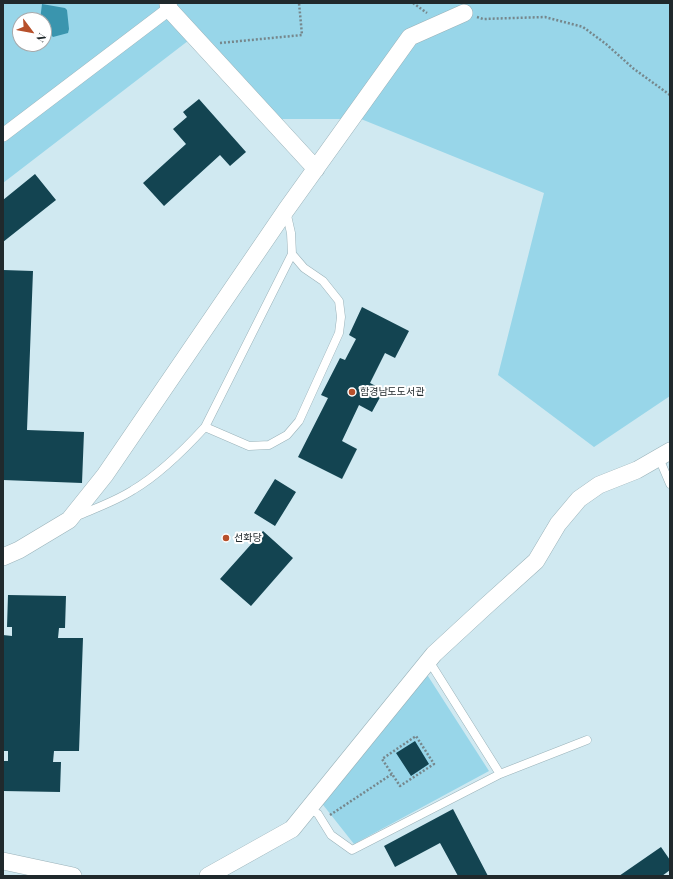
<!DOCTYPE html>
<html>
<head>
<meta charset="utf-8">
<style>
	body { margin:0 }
	#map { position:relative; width:673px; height:879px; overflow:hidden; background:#d0e9f1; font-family:"Playfair Display",serif }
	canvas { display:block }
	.frame { position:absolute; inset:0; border:4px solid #20292c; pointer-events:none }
	.north { position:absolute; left:12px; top:12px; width:40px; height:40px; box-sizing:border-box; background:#fff; border:1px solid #a6a9ab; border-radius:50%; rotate:122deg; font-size:11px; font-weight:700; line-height:16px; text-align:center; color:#20292c }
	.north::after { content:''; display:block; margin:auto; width:14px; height:18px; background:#b7502b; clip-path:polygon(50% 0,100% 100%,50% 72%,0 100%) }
</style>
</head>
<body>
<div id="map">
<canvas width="673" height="879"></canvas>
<div class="frame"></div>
<div class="north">N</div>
</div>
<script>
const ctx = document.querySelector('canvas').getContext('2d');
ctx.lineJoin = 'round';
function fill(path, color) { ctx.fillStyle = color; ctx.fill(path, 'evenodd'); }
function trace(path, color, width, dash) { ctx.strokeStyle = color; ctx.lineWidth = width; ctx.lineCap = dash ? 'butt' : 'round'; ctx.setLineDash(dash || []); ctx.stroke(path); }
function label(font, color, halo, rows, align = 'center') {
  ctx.font = font + ' "Playfair Display","Noto Sans KR",serif'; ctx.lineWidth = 4; ctx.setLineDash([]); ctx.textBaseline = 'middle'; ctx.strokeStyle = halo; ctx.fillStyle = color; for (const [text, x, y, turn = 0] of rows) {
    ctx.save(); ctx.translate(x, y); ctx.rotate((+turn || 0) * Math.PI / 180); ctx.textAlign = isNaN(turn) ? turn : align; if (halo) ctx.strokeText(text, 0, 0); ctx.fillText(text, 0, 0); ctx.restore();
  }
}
fill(new Path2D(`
	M3,3H670V396L594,447L498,375L544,193L361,119H278L197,34L3,183ZM20,20H44V44H20Z
	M426,673L489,771L354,844L320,801Z`), '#98d6e9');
fill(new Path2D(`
	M42,4L65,8L67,10L69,29L68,33L53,37L51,35L50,37H44V20H40Z`), '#3a95ae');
fill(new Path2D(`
	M199,99L246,152L230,166L220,155L164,206L143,183L186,144L173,129L187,117L183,112Z
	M35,174L56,200L3,242V200Z
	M3,270L33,271L27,430L84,432L82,483L3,480Z
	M362,307L409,331L395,358L385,353L370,383L384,390L372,412L359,405L342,441L357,449L342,479L298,457L328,398L321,395L340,358L345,360L356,339L349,335Z
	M275,479L296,492L275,526L254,513Z
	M263,531L293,558L251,606L220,579Z
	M8,595L66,596L65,628H59L58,638H83L79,751H54L53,762H61L60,792L3,791L4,761H8V751H3V635L12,636V627H7Z
	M415,741L429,764L411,776L396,753Z
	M453,809L488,876H458L440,843L395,867L384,846Z
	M661,847L670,860V870L662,876H619Z`), '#134451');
const service = new Path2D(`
	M205,427L249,446L269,445L287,435L299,421L339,333L341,317L339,301L323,281L304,268L292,254
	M659,458L670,484
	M77,516C96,508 116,501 133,490C160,474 184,450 205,427L292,254L291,233L286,211
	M429,661L500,774
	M309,808L318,814L331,835L352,850L500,774L587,740`);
const pedestrian = new Path2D(`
	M3,135L169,9`);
const minor = new Path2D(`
	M168,3L169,9L316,169
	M3,557L19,550L69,520L105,475L286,210L410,37L464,13
	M3,861L73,876
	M208,876L292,829L434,654L486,606L536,561L558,524L579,499L599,485L637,470L670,451`);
trace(service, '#9ab2b9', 9);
trace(pedestrian, '#9ab2b9', 14);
trace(minor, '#9ab2b9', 18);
trace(new Path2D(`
	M413,3L427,13
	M477,17L483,19L545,17L583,27L606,44L634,69L670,95
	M220,43L302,35L299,3
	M330,815L392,774L400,786L434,764L416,736L382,759L392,774`), '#76878c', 2.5, [2, 2]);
trace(service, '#fff', 8);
trace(pedestrian, '#fff', 13);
trace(minor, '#fff', 17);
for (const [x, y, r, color] of [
	[352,392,4,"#b7502b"],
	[226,538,4,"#b7502b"]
]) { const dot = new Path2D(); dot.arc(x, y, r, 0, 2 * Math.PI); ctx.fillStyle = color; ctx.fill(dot); trace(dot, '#fff', 1.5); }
label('10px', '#20292c', '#fff', [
	["함경남도도서관",360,392],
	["선화당",234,538]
], 'left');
</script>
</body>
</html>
